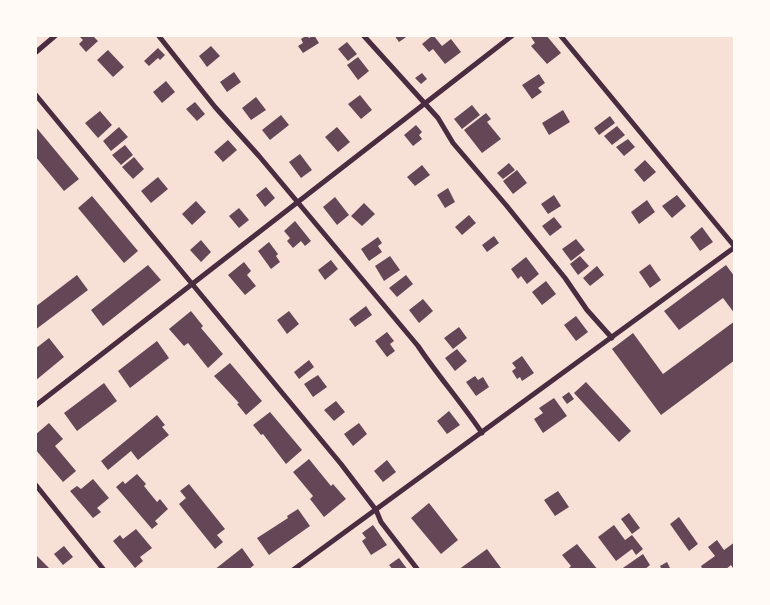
<!DOCTYPE html>
<html>
<head>
<meta charset="utf-8">
<style>
	body { margin:0 }
	#map { position:relative; width:770px; height:605px; overflow:hidden; background:#f7e1d7; font-family:Inter,sans-serif }
	canvas { display:block }
	.frame { position:absolute; inset:0; border:37px solid #fffaf5; pointer-events:none }
</style>
</head>
<body>
<div id="map">
<canvas width="770" height="605"></canvas>
<div class="frame"></div>
</div>
<script>
const ctx = document.querySelector('canvas').getContext('2d');
ctx.lineJoin = 'round';
function fill(path, color) { ctx.fillStyle = color; ctx.fill(path, 'evenodd'); }
function trace(path, color, width, dash) { ctx.strokeStyle = color; ctx.lineWidth = width; ctx.lineCap = dash ? 'butt' : 'round'; ctx.setLineDash(dash || []); ctx.stroke(path); }
fill(new Path2D(`
	M82,35H92L98,41L86,52L79,44L83,40L80,37Z
	M307,35L309,38L314,35L319,43L303,53L298,46L303,43L301,39Z
	M394,35H409L399,42Z
	M433,35L442,46L451,39L461,52L445,64L433,49L429,52L422,44Z
	M533,35H546L561,53L547,64L531,46L535,43L531,37Z
	M347,42L357,54L348,61L338,49Z
	M211,46L220,56L207,67L199,56Z
	M158,48L165,55L160,60L158,58L149,66L144,61Z
	M108,50L124,67L113,77L97,60Z
	M358,57L369,71L358,80L347,65Z
	M234,72L241,82L227,92L220,82Z
	M422,73L427,79L421,84L415,78Z
	M539,74L545,83L538,88L542,92L532,99L522,85Z
	M166,81L175,92L162,103L153,92Z
	M360,95L372,110L361,119L348,104Z
	M256,97L266,110L251,120L242,108Z
	M195,102L205,114L197,121L186,109Z
	M472,105L480,115L462,129L454,119Z
	M563,110L570,122L549,135L542,123Z
	M100,111L112,125L98,138L85,123Z
	M486,113L491,119L487,122L501,139L482,153L464,130Z
	M281,115L289,125L270,140L262,130Z
	M610,116L615,123L599,135L594,128Z
	M416,125L422,132L419,135L422,139L413,146L404,135Z
	M35,126L79,179L64,191L35,156Z
	M617,126L625,135L612,145L604,136Z
	M119,127L128,137L111,151L103,141Z
	M337,127L350,142L338,152L325,137Z
	M628,139L635,147L624,156L616,147Z
	M228,140L237,150L223,162L214,152Z
	M125,145L133,155L121,165L112,155Z
	M300,154L312,170L301,178L289,162Z
	M134,157L144,169L133,179L122,167Z
	M645,160L656,172L644,182L634,170Z
	M509,163L515,170L503,179L497,173Z
	M422,165L430,175L415,186L407,177Z
	M517,170L527,183L513,194L503,181Z
	M158,177L168,189L151,203L141,191Z
	M266,187L275,198L265,207L256,195Z
	M448,188L455,202L445,208L437,195Z
	M554,195L561,206L548,214L541,204Z
	M677,195L686,206L672,218L662,206Z
	M92,196L138,251L124,263L78,208Z
	M335,197L349,215L337,225L323,207Z
	M647,200L655,212L639,224L631,212Z
	M196,201L206,212L192,225L182,214Z
	M364,203L375,214L362,226L351,216Z
	M239,208L249,220L239,228L229,216Z
	M469,215L476,223L462,235L455,227Z
	M554,217L562,227L550,236L542,226Z
	M295,221L311,241L305,246L301,241L293,248L287,241L290,238L284,231Z
	M702,227L713,242L700,251L690,237Z
	M494,236L499,243L487,252L482,245Z
	M378,237L382,243L378,246L382,252L369,261L361,249Z
	M576,239L585,250L571,261L562,249Z
	M201,240L211,252L201,262L190,250Z
	M269,242L278,254L276,256L280,262L271,269L258,251Z
	M390,256L400,270L384,281L375,266Z
	M580,256L589,266L578,275L570,264Z
	M526,257L539,274L527,284L521,276L518,279L511,269Z
	M331,260L338,269L325,280L318,270Z
	M244,262L251,271L247,275L256,286L245,295L228,275Z
	M650,264L661,280L650,288L639,272Z
	M148,265L161,280L103,326L91,310Z
	M726,265L735,277V314L723,298L679,330L664,311Z
	M597,266L604,275L590,286L583,278Z
	M77,275L88,290L35,330V307Z
	M406,275L413,284L397,297L389,288Z
	M546,281L556,294L542,305L532,292Z
	M423,299L433,311L419,323L409,310Z
	M366,306L372,315L355,327L349,319Z
	M191,311L203,326L201,328L223,354L208,368L188,343L184,346L169,329Z
	M289,311L299,324L287,334L277,320Z
	M576,316L588,332L576,341L564,325Z
	M735,321V360L661,415L612,349L633,333L663,374Z
	M459,327L467,338L453,349L444,338Z
	M387,332L394,341L390,344L395,351L387,357L375,341Z
	M49,338L64,357L35,381V349Z
	M157,341L169,358L130,388L118,371Z
	M457,349L467,361L455,371L445,358Z
	M522,356L534,373L522,381L520,377L517,379L512,371L516,368L512,363Z
	M309,360L314,367L299,379L294,372Z
	M230,363L262,401L246,415L237,404L239,403L214,376Z
	M318,375L327,387L313,397L304,384Z
	M475,376L478,380L483,377L489,387L476,396L466,382Z
	M586,382L631,431L619,442L574,393Z
	M104,383L117,401L77,431L64,413Z
	M569,392L574,399L567,404L562,397Z
	M554,398L567,416L543,433L534,419L543,413L539,408Z
	M336,401L345,412L334,421L324,410Z
	M449,411L460,425L447,434L437,421Z
	M270,412L302,450L286,464L263,434L261,435L253,425Z
	M157,415L165,425L162,427L169,435L138,460L131,451L108,470L101,461Z
	M49,423L63,439L55,446L76,471L63,482L35,449V435Z
	M359,423L367,434L353,446L344,434Z
	M309,459L331,486L333,484L346,499L324,517L310,499L313,496L293,472Z
	M387,460L396,472L383,482L374,471Z
	M137,474L146,484L144,486L157,502L160,499L168,509L155,521L158,524L152,529L116,487L123,481L125,484Z
	M93,479L109,498L97,508L101,512L93,518L70,491L77,486L81,489Z
	M189,484L225,529L217,535L223,542L215,549L179,504L186,498L180,491Z
	M558,491L569,507L555,516L544,500Z
	M429,503L458,540L441,554L411,518Z
	M298,509L310,526L269,555L257,538L288,518L287,516Z
	M629,513L640,528L632,534L621,519Z
	M679,517L698,544L689,551L670,524Z
	M373,525L387,545L371,555L362,541L366,538L362,533Z
	M614,525L625,540L632,535L643,549L636,555L632,549L616,561L598,537Z
	M136,529L152,548L140,557L143,561L135,568L113,541L120,535L123,539Z
	M717,540L724,550L735,542V567L733,568L731,565L725,570H703L701,566L715,556L708,547Z
	M577,544L598,570H567L571,566L562,555Z
	M64,546L73,557L63,565L54,554Z
	M242,548L254,565L248,570H214Z
	M487,549L501,568L499,570H458Z
	M35,554L51,570H35Z
	M643,554L650,565L644,570H620Z
	M399,558L408,570H393L389,565Z
	M667,562L671,570H662L660,566Z`), '#644757');
trace(new Path2D(`
	M158,35L215,107L259,156L418,346C438,376 462,403 482,433
	M363,35L438,118L453,143L506,205L565,278L587,310L612,338
	M560,35L735,247
	M35,53L56,35
	M35,94L341,464L376,510L381,522L418,570
	M35,406L513,35
	M35,484L104,570
	M293,570L735,247`), '#4a2c40', 5);
</script>
</body>
</html>
